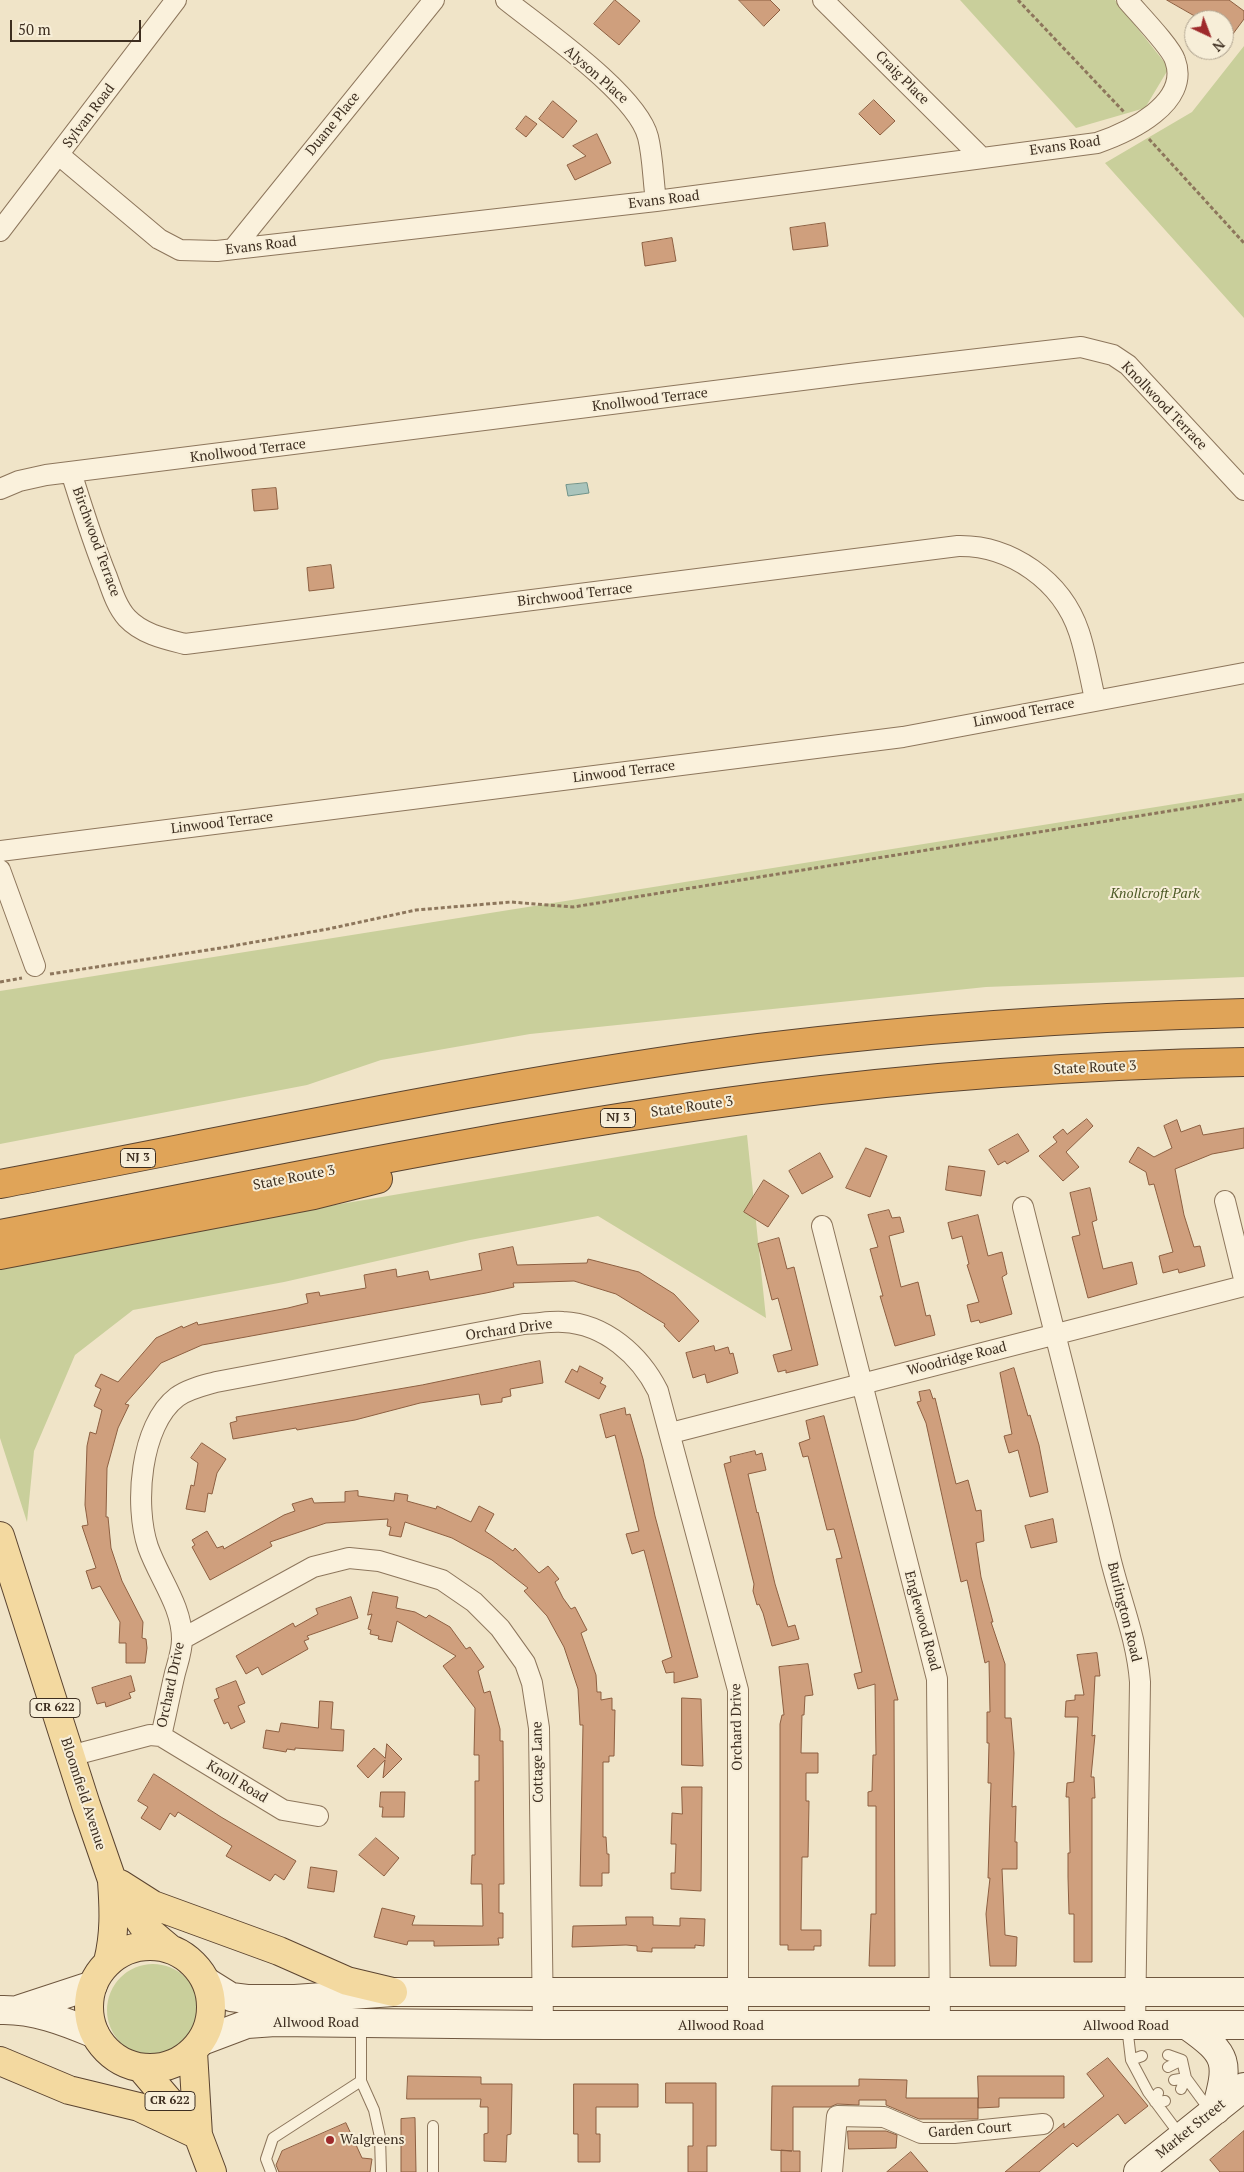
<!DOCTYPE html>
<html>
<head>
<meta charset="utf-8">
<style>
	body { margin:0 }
	#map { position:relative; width:1244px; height:2172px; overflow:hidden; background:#f0e4c8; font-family:"PT Serif",serif }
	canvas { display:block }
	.north { position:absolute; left:1184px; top:10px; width:50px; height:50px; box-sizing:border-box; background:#f7eed8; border:1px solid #ada18e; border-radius:50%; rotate:137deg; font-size:14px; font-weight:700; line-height:20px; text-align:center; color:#3d2e20 }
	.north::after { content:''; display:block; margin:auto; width:18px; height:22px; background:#9e2a2b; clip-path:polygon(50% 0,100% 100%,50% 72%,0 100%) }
	.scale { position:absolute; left:10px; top:20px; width:131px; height:22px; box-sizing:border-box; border:2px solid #3d2e20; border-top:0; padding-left:6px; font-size:15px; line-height:18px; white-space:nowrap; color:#3d2e20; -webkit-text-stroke:4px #f7eed8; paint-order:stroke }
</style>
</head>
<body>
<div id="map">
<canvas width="1244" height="2172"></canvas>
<div class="north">N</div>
<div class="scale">50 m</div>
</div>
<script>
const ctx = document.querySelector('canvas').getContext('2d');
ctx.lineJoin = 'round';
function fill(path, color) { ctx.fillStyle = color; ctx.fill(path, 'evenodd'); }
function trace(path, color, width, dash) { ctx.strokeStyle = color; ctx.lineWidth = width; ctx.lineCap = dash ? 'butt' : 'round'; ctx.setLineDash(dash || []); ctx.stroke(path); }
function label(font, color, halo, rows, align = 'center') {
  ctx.font = font + ' "PT Serif",serif'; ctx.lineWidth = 4; ctx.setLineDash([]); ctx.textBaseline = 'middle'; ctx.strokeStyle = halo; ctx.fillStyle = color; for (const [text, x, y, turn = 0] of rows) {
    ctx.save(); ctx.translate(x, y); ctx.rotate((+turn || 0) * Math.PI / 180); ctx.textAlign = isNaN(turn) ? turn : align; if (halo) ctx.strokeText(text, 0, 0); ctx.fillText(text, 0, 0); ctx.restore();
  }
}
fill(new Path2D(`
	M960,0H1115L1169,68L1145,108L1076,128Z
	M1244,46V318L1105,163L1192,112Z
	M1244,793V977L986,987L530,1034L381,1060L307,1085L0,1144V991Z
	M747,1135L766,1318L598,1216L470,1240L284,1282L133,1310L75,1355L34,1451L27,1522L0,1438V1268L258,1218Z
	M107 2010a46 46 0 1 1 92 0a46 46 0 1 1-92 0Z`), '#c9cf9b');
const water = new Path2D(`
	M587,483L589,493L568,496L566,485Z`);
fill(water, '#a9c4bc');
trace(water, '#6f938a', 1);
const building = new Path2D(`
	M615,0L640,21L619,45L594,24Z
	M739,0H770L780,10L764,26Z
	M1167,0H1229L1244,11V19L1224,46V20H1202Z
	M874,100L895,121L880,135L859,114Z
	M553,101L577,121L563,138L539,119Z
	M526,116L537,124L526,137L516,129Z
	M597,134L611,163L575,180L567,165L586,156L573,146Z
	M825,223L828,246L793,250L790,228Z
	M672,238L676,261L645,266L642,243Z
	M276,488L278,509L254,511L252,490Z
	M331,565L334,588L309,591L307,568Z
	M1087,1119L1093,1126L1066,1152L1079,1167L1063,1181L1039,1156L1057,1142L1053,1137L1063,1129L1067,1134Z
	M1177,1120L1181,1132L1200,1125L1203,1135L1244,1128V1148L1212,1154L1175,1169L1184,1215L1194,1247L1200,1246L1205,1266L1179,1273L1178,1269L1163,1273L1159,1256L1173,1252L1154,1184L1149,1185L1146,1172L1129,1162L1138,1147L1154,1157L1172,1148L1164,1126Z
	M1018,1134L1029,1151L1007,1164L1005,1161L998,1165L989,1150Z
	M866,1148L887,1156L870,1197L846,1188Z
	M820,1153L833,1177L802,1194L789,1171Z
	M949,1166L985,1171L981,1196L946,1190Z
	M764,1180L789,1196L768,1227L744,1212Z
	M1090,1188L1097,1220L1092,1222L1103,1269L1132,1262L1137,1284L1088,1298L1072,1237L1080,1235L1070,1193Z
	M889,1210L892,1218L900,1217L904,1232L889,1236L901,1287L918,1282L926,1316L930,1315L935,1335L895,1346L880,1296H883L870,1249L878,1247L868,1215Z
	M978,1215L988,1256L1002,1252L1007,1274L1002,1277L1012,1314L980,1323L979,1320L971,1322L967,1305L979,1302L967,1265L969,1264L962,1236L952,1239L948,1223Z
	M779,1238L787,1269L794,1267L818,1365L786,1373V1370L778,1372L773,1355L792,1350L778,1298L772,1300L758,1244Z
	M513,1247L517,1265L587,1263L588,1259L639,1272L674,1294L699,1321L679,1342L664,1326L665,1324L616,1294L574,1281L513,1283L514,1287L486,1293L202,1345L161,1363L125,1404L129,1405L118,1428L107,1468L106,1517H108L111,1548L122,1581L143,1622L142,1638L146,1639L147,1648L145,1663H126V1643H119L120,1622L100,1586L92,1589L86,1571L96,1568L82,1526L88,1525L85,1505L87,1446L90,1432L96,1434L102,1410L94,1406L101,1389L95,1386L101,1374L118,1382L156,1338L182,1326L183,1328L197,1322L198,1325L288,1308L308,1303L306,1294L319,1292L320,1296L366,1288L364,1275L396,1269L397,1277L428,1271L430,1280L482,1270L479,1254Z
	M714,1346L715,1351L728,1347L730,1354L733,1353L738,1373L707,1383L705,1374L693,1378L686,1353Z
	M540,1361L543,1383L510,1389L511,1396L502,1398V1402L481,1405L479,1394L420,1403L355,1420L297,1430L296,1428L233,1439L230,1423L237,1421L236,1417L422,1385Z
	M580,1366L603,1378L600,1383L606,1386L599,1399L565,1382L572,1369L577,1372Z
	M1014,1368L1028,1416L1030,1415L1039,1445L1048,1492L1030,1497L1018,1450L1009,1453L1004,1436L1012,1434L1000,1373Z
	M930,1390L933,1399L935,1398L956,1484L968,1480L976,1511L981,1510L984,1541L976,1543L981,1577L993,1622H991L1005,1664V1718H1011L1014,1753L1012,1807L1016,1806L1015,1842H1017V1869H1002L1005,1935L1017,1937L1016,1966H990L986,1914L990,1878H988L991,1783H988L989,1743H987V1712H990L989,1661L985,1663L967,1580L961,1582L926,1423L917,1402L921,1401L919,1392Z
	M625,1408L626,1415L630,1414L643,1459L655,1516L698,1677L674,1683V1672L666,1673L662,1661L672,1657L644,1550L632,1554L626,1534L639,1531L615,1435L606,1438L600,1415Z
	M824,1416L898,1700H894L895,1966H869L871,1914H876V1806H868V1792L872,1791L873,1755H876L875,1684L858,1689L854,1674L862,1672L836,1559L842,1558L834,1529L827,1530L808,1456L803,1457L799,1443L810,1439L806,1421Z
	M202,1443L226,1459L217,1473L212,1494L208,1493L205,1512L186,1509L191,1485L194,1486L198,1463L191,1458Z
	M755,1451L756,1455L762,1453L766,1470L748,1474L757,1513L758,1512L775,1584L788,1627L795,1625L799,1639L772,1646L763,1613L759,1604L757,1605L753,1591L754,1584L724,1464L731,1462L730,1457Z
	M358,1491V1496L394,1501L395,1493L408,1495L407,1501L436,1509L437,1506L471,1522L479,1506L494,1514L485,1531L513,1551L515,1548L539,1573L548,1566L559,1579L555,1582L563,1598L571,1609L575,1607L587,1630L581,1633L596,1675L597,1692H601V1700L612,1698V1710H615L614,1756H609V1762H603V1837H606L607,1854H609V1873H602V1886H580L583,1725H580L578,1689L564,1647L547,1616L524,1591L528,1588L492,1560L452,1538L405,1522L401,1537L389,1535L391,1527L387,1526L388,1519L326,1523L270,1542L272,1546L210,1580L192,1547L195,1545L192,1540L207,1531L217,1548L223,1546L224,1549L284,1515L295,1511L292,1504L312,1498L314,1503L345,1502V1492Z
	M1053,1519L1057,1542L1031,1548L1025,1526Z
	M373,1592L398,1597L396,1608L415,1612L426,1618L429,1615L450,1627L466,1649L470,1647L484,1667L478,1671L484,1693L490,1691L500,1729V1741H503L504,1884H499V1913H503V1938H498L499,1945L434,1946V1941H408L407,1945L374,1937L382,1908L415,1916L412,1925L483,1926L482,1884H471L472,1855H475V1781H479V1755H474L475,1708L443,1666L456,1656L397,1621L392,1642L378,1639L379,1636L370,1634L371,1630L368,1629L372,1614L368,1615Z
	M351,1597L358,1618L307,1636L309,1639L304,1641L308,1649L262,1675L258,1667L246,1674L236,1656L293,1623L295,1627L318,1614L316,1609Z
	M1097,1653L1100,1676H1095L1092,1736L1095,1735L1091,1777H1094L1095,1798H1092V1962H1074V1914H1069L1068,1877V1853H1070L1069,1797H1066L1067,1783L1074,1782L1078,1717H1065L1066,1701L1075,1700V1695H1084L1077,1655Z
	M808,1664L813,1695L805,1696L804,1715H802L801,1753H818V1773H806V1801H809L808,1857H802L801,1930H821V1946H814V1950H788V1945H780V1724L782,1715H784L779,1667Z
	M131,1676L135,1691L129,1693L131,1698L106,1707L105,1702L97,1704L92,1688Z
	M236,1681L245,1703L238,1706L245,1722L231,1729L228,1722L224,1724L214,1700L219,1698L216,1689Z
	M682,1698L701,1699L703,1766L682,1765Z
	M320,1701L333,1702L331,1729L344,1730L343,1751L295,1748V1750L287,1749L286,1752L263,1748L266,1730L279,1732L281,1723L318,1728Z
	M387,1744L402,1759L383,1778L385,1760L368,1778L357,1766L374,1748L385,1758Z
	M154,1774L221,1817L296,1861L284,1880L275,1874L270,1881L226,1856L232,1846L178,1812L175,1817L170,1813L160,1830L141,1818L148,1807L138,1801Z
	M682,1787H702L701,1891L671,1889V1873H675L676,1844H671L672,1813L682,1814Z
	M381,1792H405L404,1817H382L383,1807H380Z
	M376,1838L399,1858L384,1876L359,1855Z
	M311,1867L337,1871L334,1892L308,1888Z
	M626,1917H653V1925L680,1926V1918L705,1919L704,1946L695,1945V1948H652V1952L637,1951V1946L626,1945L572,1947L573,1926L626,1925Z
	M1108,2058L1148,2106L1125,2124L1118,2114L1077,2147L1073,2143L1039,2172H1005L1064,2123V2128L1104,2096L1087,2074Z
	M408,2076L481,2077V2084H512L511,2134L507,2135L506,2162L484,2161V2134L488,2133V2107H480L481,2099H407Z
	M978,2076H1064V2098H999V2107L978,2108V2098V2119H919L886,2105V2100H859V2105L837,2104L830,2107H793V2151H800V2172H781V2150L792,2151L771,2150L772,2086H859V2079L907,2080L906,2098H978Z
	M666,2083H716V2146H707V2172H688V2146H693V2103H666Z
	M574,2084H638V2107H596V2134H600V2162H578V2134H574Z
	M415,2118L416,2172H401V2119Z
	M346,2123L362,2158L372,2159L370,2172H279L276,2165L282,2151Z
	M848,2131H886L897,2135L896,2148L849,2149Z
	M1244,2131V2172H1220L1210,2160Z
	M911,2152L928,2172H887Z`);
fill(building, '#cf9f7d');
trace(building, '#8d5f41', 1);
const lane = new Path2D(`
	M361,2024V2081L374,2110L380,2137L381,2172
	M1127,2026L1131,2060L1148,2092L1180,2135
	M1168,2055L1182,2060L1168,2067
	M1131,2060L1142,2056
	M1182,2060L1186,2078L1211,2112
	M1174,2080L1186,2078L1181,2089
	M1158,2093L1155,2102L1165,2101
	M433,2126V2172
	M271,2172L266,2159L273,2138L361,2081`);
const street = new Path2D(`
	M506,0C542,29 637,94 648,137C653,157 653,180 656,201
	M823,0L981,157
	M59,155L159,239L180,250L217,251L656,201L1097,143C1129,132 1191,103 1175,60C1171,47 1137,12 1127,0
	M0,231L176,0
	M233,249L434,0
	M71,472C82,507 93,543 107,577C112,591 117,607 127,618C142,634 165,639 185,644L958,546C1011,545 1062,581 1079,632C1086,653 1090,677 1095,699
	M0,489L19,481L46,475L858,373L1081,347L1113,355L1128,365L1244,490
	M0,851L903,737L1244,673
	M0,870L35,966
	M1225,1201L1244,1279
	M1023,1207C1052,1324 1083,1440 1110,1557C1120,1599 1137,1639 1140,1682L1135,2027
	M822,1226L937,1679L940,2026
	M671,1433L1244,1286
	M182,1639L313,1567L349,1558L379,1561L442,1580L474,1602L500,1628L525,1663L532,1683L539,1728L543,2025
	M161,1736C166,1715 170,1694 175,1673C178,1662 182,1651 182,1639C182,1606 159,1578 148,1547C134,1506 140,1425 177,1397C188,1389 202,1386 216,1382L524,1324C537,1324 550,1321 563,1322C605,1324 640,1355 658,1391L738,1690V2026
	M70,1756L150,1735L161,1736L283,1810L318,1816
	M832,2172L837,2116L884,2117L921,2133H954L1043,2124`);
const secondary = new Path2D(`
	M207,1982L231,1997L247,1999H295L393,1992H1244
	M20,2009L93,1985
	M0,2010C33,2009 64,2021 95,2034
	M1188,2026C1229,2055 1229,2062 1216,2110
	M202,2041L247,2024L275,2022L543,2025H1244
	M1138,2172L1244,2087`);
const primary = new Path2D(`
	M0,1536L86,1805L112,1880L144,1927L169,1948
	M120,1884L153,1905L279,1951L347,1981L393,1992
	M89 2007a61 61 0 1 1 122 0a61 61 0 1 1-122 0Z
	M108,1962C115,1934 114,1909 112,1881
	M193,2052L198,2135L212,2172
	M0,2061L69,2090L139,2107L198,2135
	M141,2068L192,2128`);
const highway = new Path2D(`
	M0,1184C252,1136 504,1081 759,1048C920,1028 1082,1017 1244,1013
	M0,1234C254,1185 508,1130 765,1097C924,1076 1084,1065 1244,1062
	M0,1255L314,1195L378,1179`);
trace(lane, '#8d765c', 12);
trace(street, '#8d765c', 22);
trace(secondary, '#6f573f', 30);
trace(primary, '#5b4430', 30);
trace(highway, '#5b4430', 30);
trace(new Path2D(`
	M1018,0L1124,112
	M1149,139L1244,243
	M50,974L221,948L328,929L416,910L511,902L573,907L1244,799
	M0,982L22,978`), '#8d765c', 3, [4, 2.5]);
trace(lane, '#faf1dc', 10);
trace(street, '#faf1dc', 20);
trace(secondary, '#faf1dc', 28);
trace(primary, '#f3d9a0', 28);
trace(highway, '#e0a458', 28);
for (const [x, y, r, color] of [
	[330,2140,5,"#9e2a2b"]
]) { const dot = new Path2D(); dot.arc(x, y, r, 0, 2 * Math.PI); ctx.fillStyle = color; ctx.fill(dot); trace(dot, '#f7eed8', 2); }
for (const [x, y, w] of [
	[618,1118,35],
	[138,1158,35],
	[55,1708,50],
	[170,2101,50]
]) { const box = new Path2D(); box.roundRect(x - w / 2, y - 9.5, w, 19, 4); ctx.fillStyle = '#f7eed8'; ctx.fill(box); trace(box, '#3d2e20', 1); }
label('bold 12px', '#3d2e20', null, [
	["NJ 3",618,1118],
	["NJ 3",138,1158],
	["CR 622",55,1708],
	["CR 622",170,2101]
]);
label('14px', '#3d2e20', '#f7eed8', [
	["Alyson Place",596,75,41],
	["Craig Place",902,78,45],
	["Sylvan Road",89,116,-53],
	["Duane Place",333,124,-51],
	["Evans Road",1065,146,-8],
	["Evans Road",664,200,-7],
	["Evans Road",261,246,-7],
	["Knollwood Terrace",650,400,-7],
	["Knollwood Terrace",1164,406,46],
	["Knollwood Terrace",248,451,-7],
	["Birchwood Terrace",96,542,70],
	["Birchwood Terrace",575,595,-7],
	["Linwood Terrace",1024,713,-11],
	["Linwood Terrace",624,772,-7],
	["Linwood Terrace",222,823,-7],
	["State Route 3",1095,1068,-3],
	["State Route 3",692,1107,-8],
	["State Route 3",294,1178,-11],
	["Orchard Drive",509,1330,-8],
	["Woodridge Road",957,1359,-14],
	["Burlington Road",1124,1612,76],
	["Englewood Road",922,1621,75],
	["Orchard Drive",171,1685,-78],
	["Orchard Drive",737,1727,-91],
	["Cottage Lane",538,1762,-91],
	["Knoll Road",237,1782,31],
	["Bloomfield Avenue",83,1794,72],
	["Allwood Road",316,2023],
	["Allwood Road",721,2026],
	["Allwood Road",1126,2026],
	["Market Street",1191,2129,-39],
	["Garden Court",970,2130,-4]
]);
label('italic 14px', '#4d5a26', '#f7eed8', [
	["Knollcroft Park",1155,894]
]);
label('14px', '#3d2e20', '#f7eed8', [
	["Walgreens",340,2140]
], 'left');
</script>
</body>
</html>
